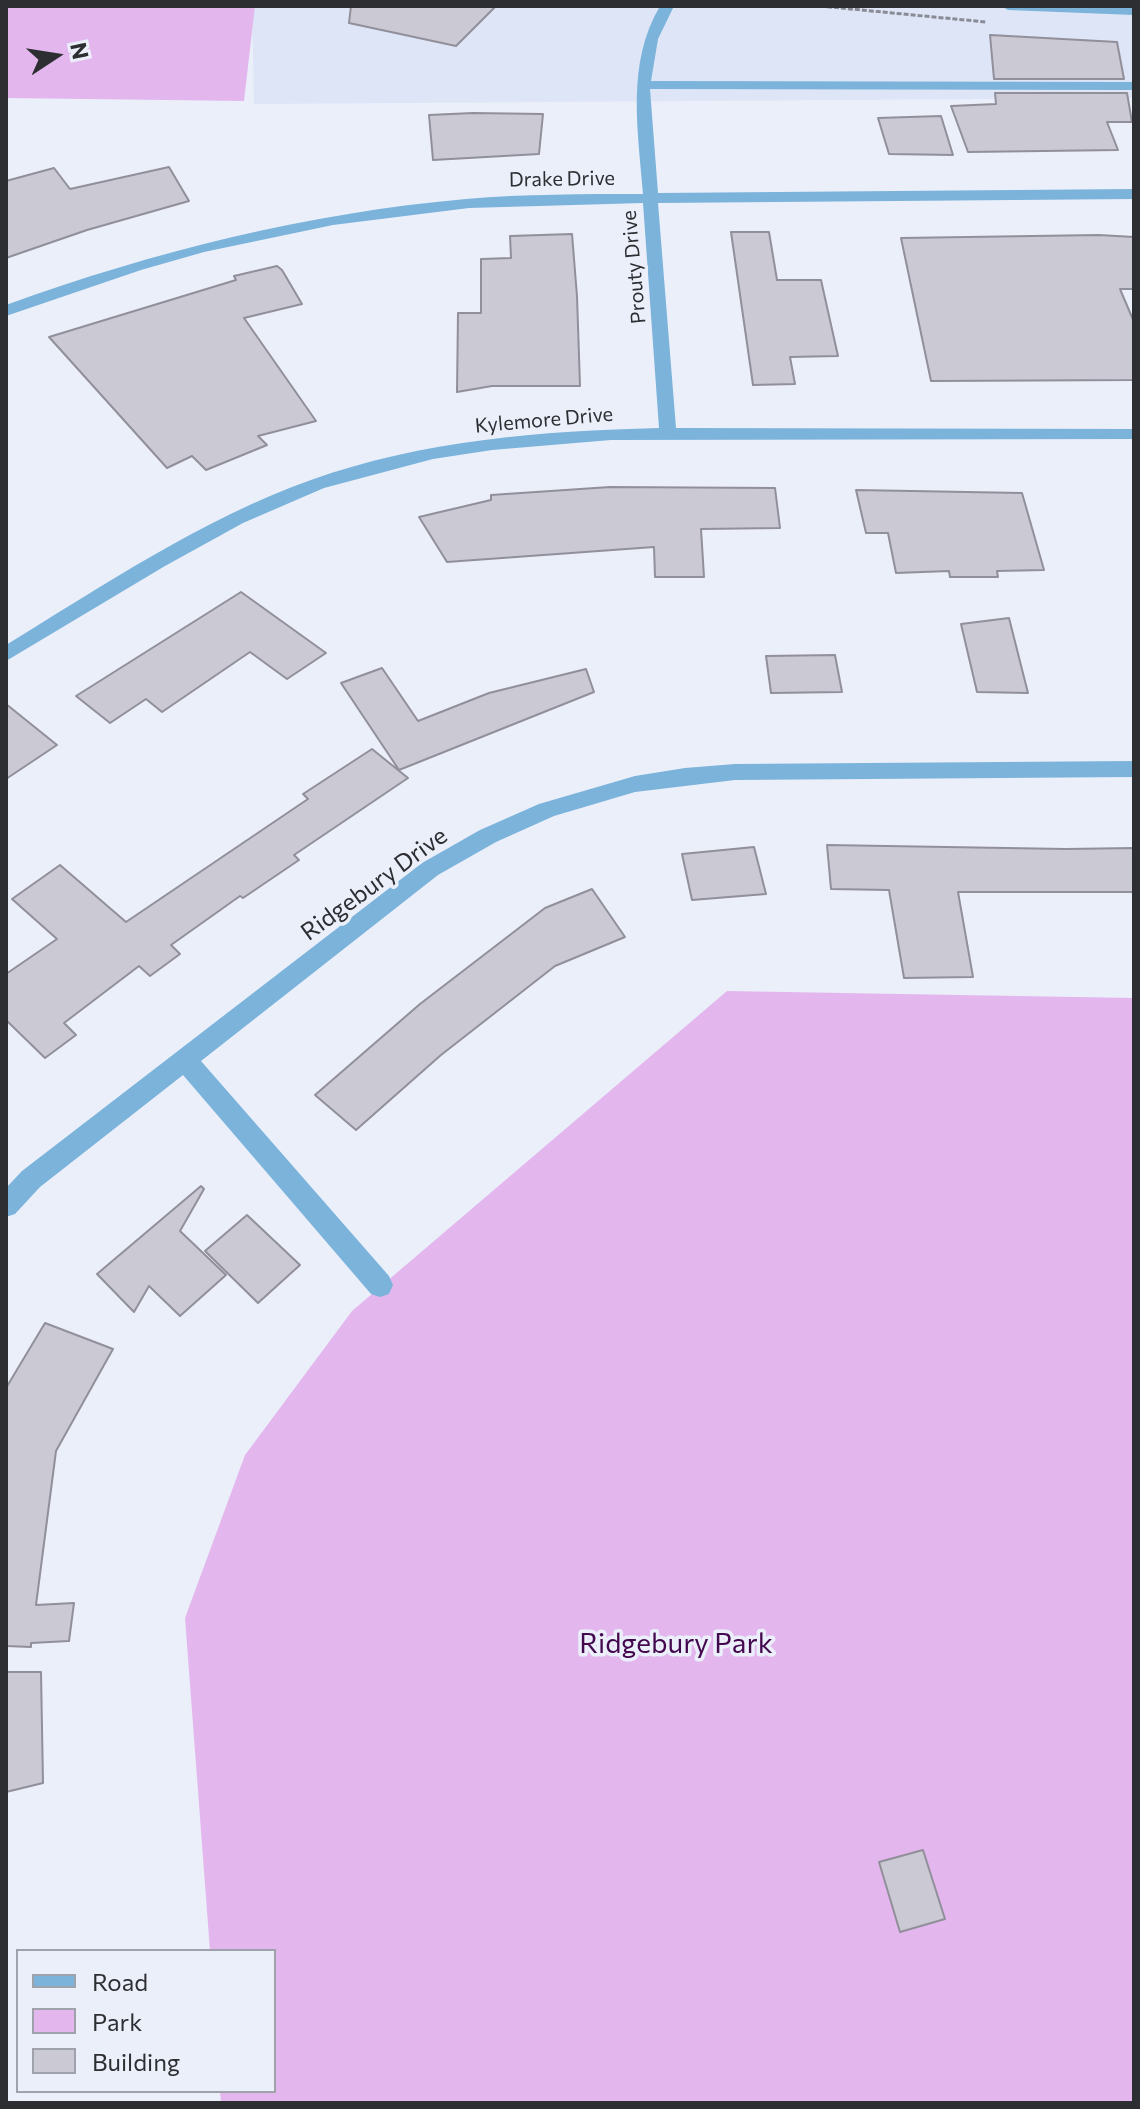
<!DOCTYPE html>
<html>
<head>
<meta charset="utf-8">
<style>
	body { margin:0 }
	#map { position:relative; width:1140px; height:2109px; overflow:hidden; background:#ebeffa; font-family:Commissioner,sans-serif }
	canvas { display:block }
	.frame { position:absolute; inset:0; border:8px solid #2c2e32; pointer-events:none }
	.legend { position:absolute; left:16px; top:1949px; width:260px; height:144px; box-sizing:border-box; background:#ebeffa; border:2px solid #9fa2aa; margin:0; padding:10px 14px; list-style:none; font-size:24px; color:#2c2e32 }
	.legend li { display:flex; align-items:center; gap:16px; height:40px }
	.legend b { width:40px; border:2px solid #9fa2aa }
	.north { position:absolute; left:16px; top:16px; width:80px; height:80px; -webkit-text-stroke:6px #ebeffa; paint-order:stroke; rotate:78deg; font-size:22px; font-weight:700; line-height:32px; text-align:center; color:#2c2e32 }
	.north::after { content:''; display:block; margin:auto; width:28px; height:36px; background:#2c2e32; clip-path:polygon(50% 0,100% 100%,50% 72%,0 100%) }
</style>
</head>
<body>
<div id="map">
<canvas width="1140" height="2109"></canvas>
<div class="frame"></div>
<ul class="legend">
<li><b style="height:10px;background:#7bb3db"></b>Road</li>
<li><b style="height:22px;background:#e3b7ed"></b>Park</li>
<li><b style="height:22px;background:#cbc9d4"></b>Building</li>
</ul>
<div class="north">N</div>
</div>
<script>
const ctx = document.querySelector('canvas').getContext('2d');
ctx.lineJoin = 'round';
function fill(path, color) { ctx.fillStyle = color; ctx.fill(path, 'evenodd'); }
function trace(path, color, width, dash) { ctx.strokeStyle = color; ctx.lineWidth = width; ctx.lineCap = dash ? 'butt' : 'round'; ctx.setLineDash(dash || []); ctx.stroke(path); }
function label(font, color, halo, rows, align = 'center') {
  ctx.font = font + ' Commissioner,sans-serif'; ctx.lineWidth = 7; ctx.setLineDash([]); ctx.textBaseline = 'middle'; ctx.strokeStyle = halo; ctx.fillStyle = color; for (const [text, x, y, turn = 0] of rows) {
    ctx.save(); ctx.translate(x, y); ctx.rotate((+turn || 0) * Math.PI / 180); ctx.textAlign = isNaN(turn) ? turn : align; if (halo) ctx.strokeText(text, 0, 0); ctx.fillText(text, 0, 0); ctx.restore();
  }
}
fill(new Path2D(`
	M252,6H1134V98L254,104Z`), '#dde5f7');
fill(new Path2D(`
	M6,6H255L244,101L6,98Z
	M727,991L1134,998V2103H221L220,2091H274V1951H210L185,1618L245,1455L352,1311Z`), '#e3b7ed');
const building = new Path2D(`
	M351,6H496L456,46L349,23Z
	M990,35L1117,42L1124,79H994Z
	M995,93H1127L1132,122H1107L1118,150L968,152L951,106L996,104Z
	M473,113L543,114L539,154L433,160L429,115Z
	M941,116L953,155L889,154L878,118Z
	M169,167L189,201L87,230L6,258V181L54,168L70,189Z
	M731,232H769L777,280H821L838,356L790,357L795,384L753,385Z
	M572,234L577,296L580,386H492L457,392L458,313H481V259L511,258L510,236Z
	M1099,235L1134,237V289H1120L1134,322V380L931,381L901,238Z
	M277,266L282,270L302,304L244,318L316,421L258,436L267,445L206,470L192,456L167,468L49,337L236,280L234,276Z
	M610,487L775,488L780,528L701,529L704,577H655L654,547L447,562L419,517L491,500V495Z
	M856,490L1022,493L1044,570L997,571L998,577H950L949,571L896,573L888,533H866Z
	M241,592L326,653L287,679L250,652L162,712L146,699L110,723L76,696Z
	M1009,618L1028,693L977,692L961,624Z
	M835,655L842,692L771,693L766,656Z
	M382,668L418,721L489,693L586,669L594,692L399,770L341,683Z
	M6,704L57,745L6,779Z
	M372,749L408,778L294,855L299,860L243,898L240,896L171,945L180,954L150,976L139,966L64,1023L76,1035L45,1058L6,1020V974L57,939L12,899L60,865L126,922L308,799L303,794Z
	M827,845L1066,849L1134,848V892H958L973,977L904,978L889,890L831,889Z
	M754,847L766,894L692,900L682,854Z
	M592,889L625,937L555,966L441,1055L356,1130L315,1095L420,1004L545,908Z
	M201,1186L204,1189L180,1231L226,1275L180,1316L149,1286L134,1312L97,1274Z
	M247,1215L300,1265L258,1303L205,1251Z
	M45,1323L113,1349L56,1451L36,1605L74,1603L69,1641L31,1643V1647L6,1646V1388Z
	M6,1672H41L43,1783L6,1792Z
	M923,1850L945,1919L900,1932L879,1862Z`);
fill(building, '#cbc9d4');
trace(building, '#918f9a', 2);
trace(new Path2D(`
	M820,6L986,22`), '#898c94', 3, [5, 2]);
fill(new Path2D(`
	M660,6H674L658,39L651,81L1134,82V90L650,89L658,193L1134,189V199L658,203L676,428L1134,429V439L611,440L492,450L433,459L324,488L243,523L165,566L6,661V645C104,585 202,519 311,480C423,440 541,431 659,428L643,203L469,208L333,225L204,252L141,270L6,316V305C155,251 308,213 466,199C525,194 584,194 643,194C638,129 626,64 660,6Z
	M1001,6L1134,7V15L1008,10Z
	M1134,761V777L735,780L635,792L554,816L496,842L438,875L201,1061L389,1276L393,1285L389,1294L380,1297L371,1294L183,1075L40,1187L15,1214L6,1217V1188L22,1171L422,863L480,830L539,804L635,776L685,768L735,764Z`), '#7bb3db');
label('20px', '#2c2e32', '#ebeffa', [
	["Drake Drive",562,179,-1],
	["Prouty Drive",634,267,-95],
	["Kylemore Drive",544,420,-5]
]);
label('24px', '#2c2e32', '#ebeffa', [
	["Ridgebury Drive",374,884,-36]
]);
label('28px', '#43084e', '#ebeffa', [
	["Ridgebury Park",676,1644]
]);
</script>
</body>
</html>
